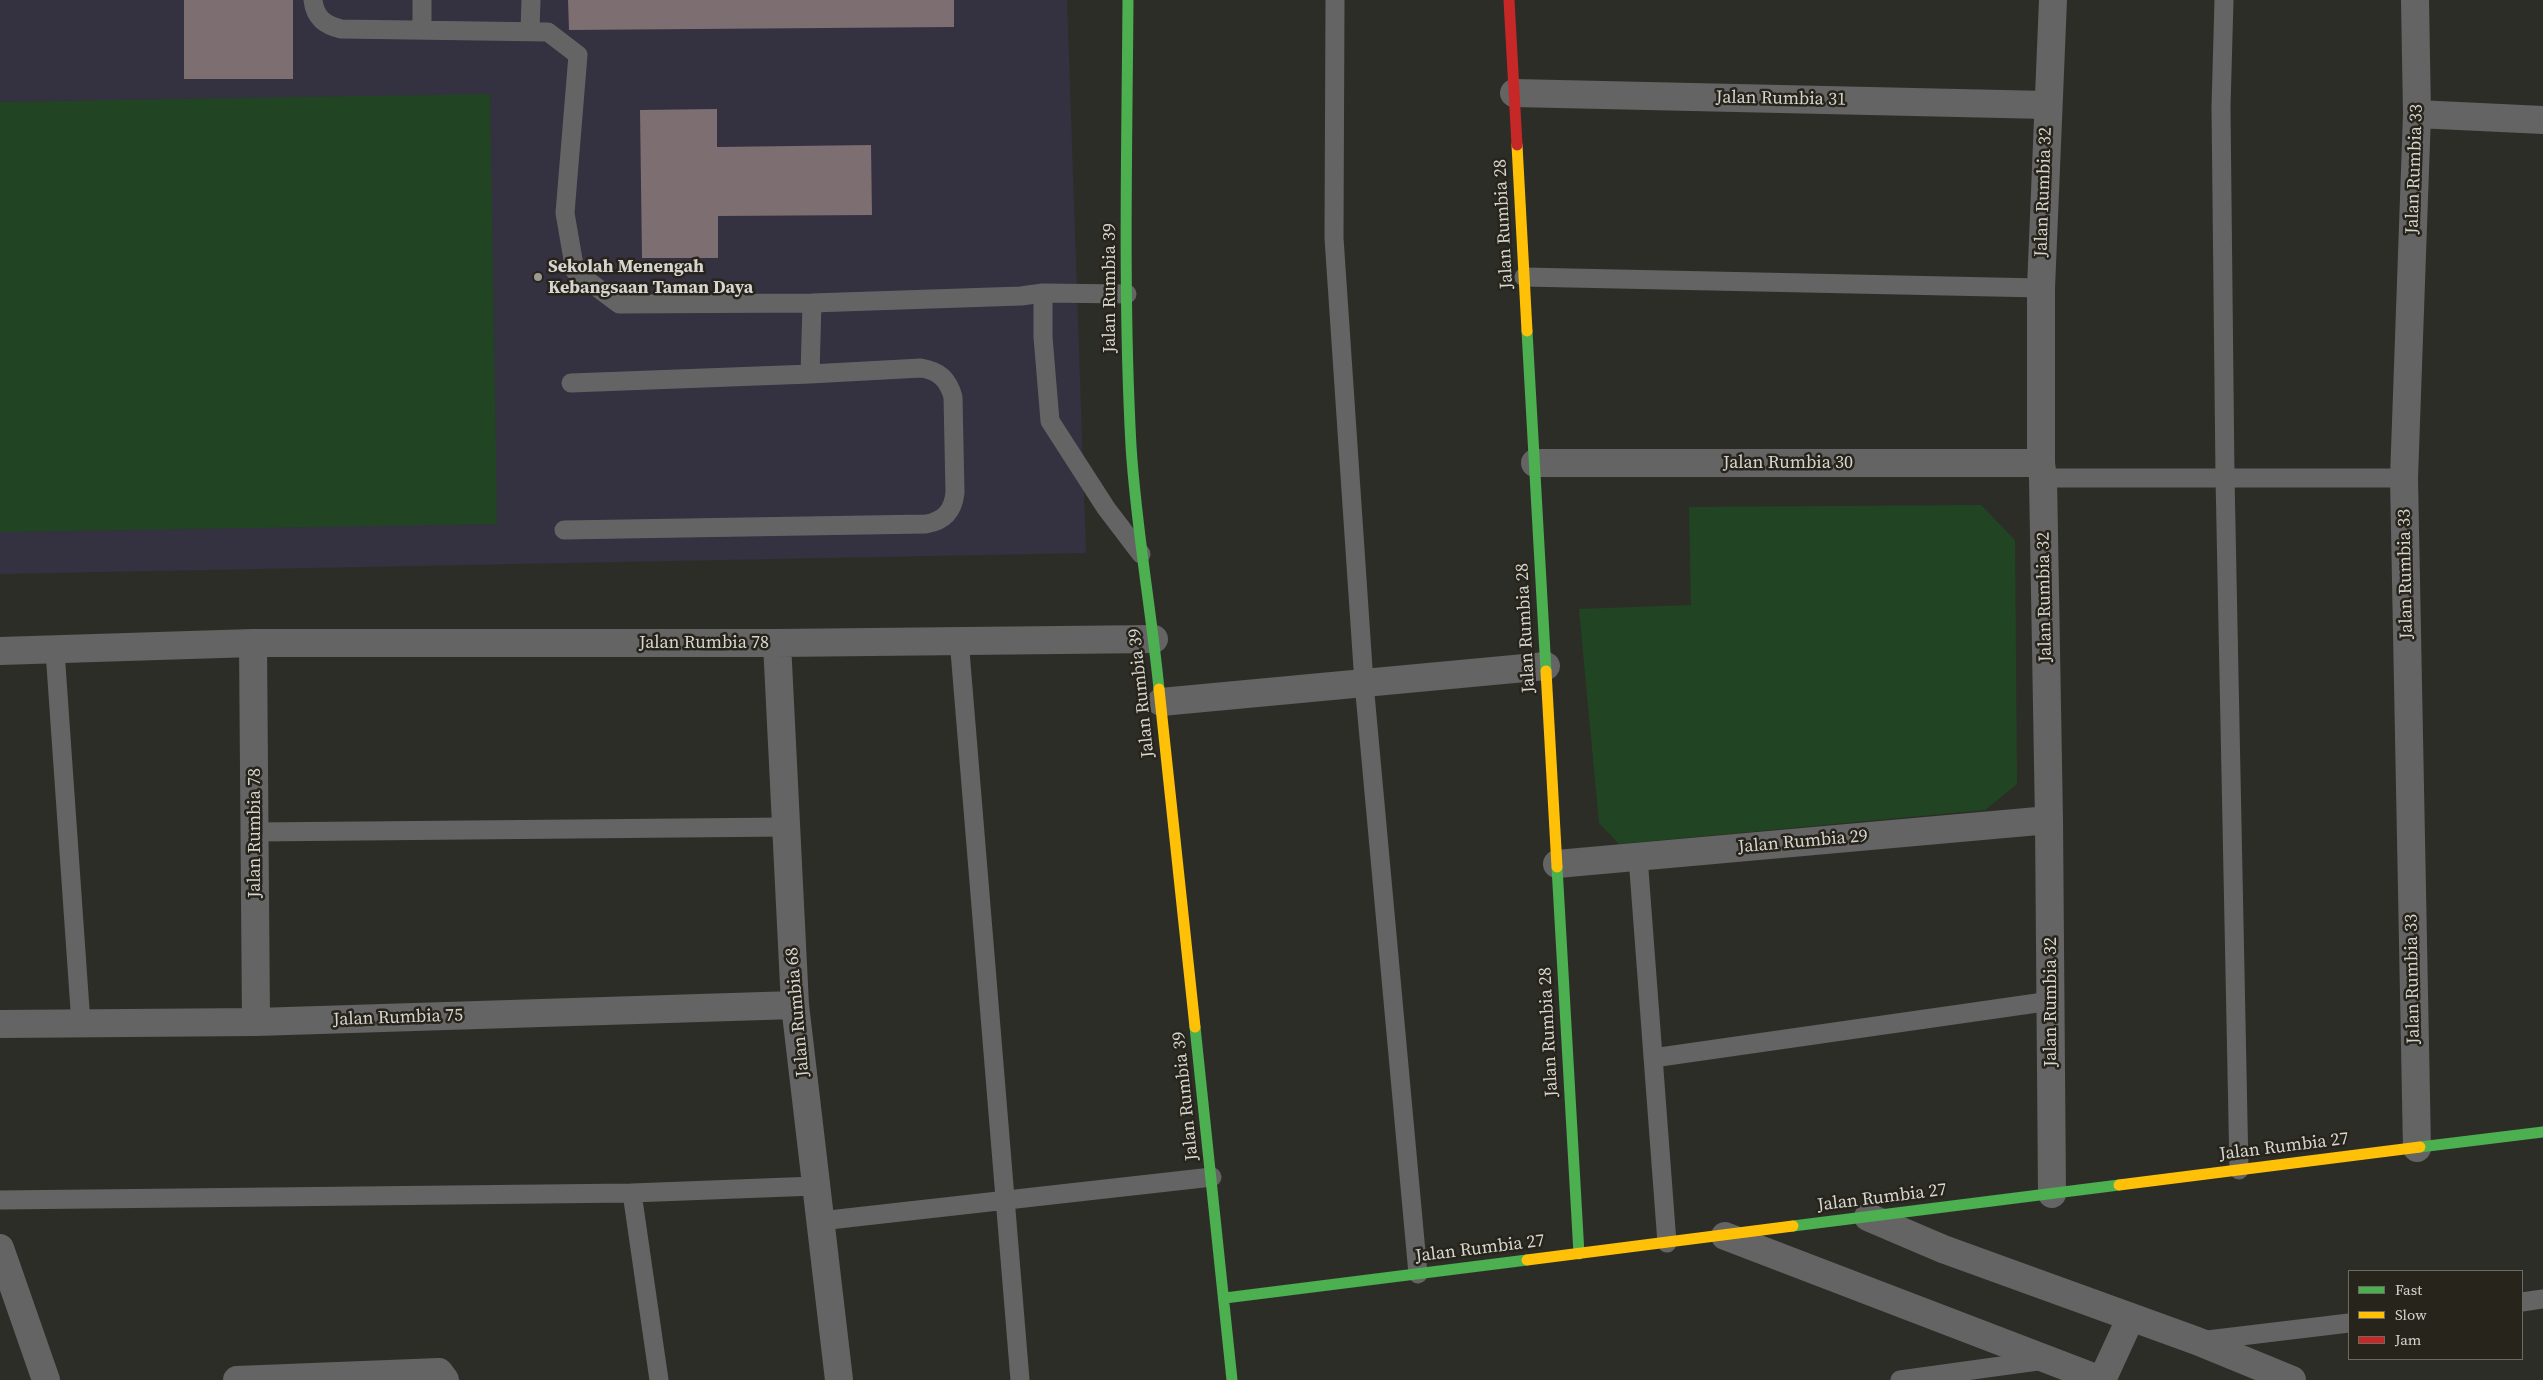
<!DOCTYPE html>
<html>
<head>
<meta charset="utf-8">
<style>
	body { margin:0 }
	#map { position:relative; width:2543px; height:1380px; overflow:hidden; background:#2d2d28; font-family:"Source Serif 4",serif }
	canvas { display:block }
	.legend { position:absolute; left:2348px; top:1270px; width:175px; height:90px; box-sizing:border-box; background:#26241b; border:1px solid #6c6b63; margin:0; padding:6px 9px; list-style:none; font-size:15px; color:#d6d5cf }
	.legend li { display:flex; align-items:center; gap:10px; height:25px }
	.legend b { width:25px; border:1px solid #6c6b63 }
</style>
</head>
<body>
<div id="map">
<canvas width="2543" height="1380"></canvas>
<ul class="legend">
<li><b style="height:6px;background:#4caf50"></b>Fast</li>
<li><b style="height:6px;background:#ffc107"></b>Slow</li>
<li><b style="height:6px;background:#c62828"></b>Jam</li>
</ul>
</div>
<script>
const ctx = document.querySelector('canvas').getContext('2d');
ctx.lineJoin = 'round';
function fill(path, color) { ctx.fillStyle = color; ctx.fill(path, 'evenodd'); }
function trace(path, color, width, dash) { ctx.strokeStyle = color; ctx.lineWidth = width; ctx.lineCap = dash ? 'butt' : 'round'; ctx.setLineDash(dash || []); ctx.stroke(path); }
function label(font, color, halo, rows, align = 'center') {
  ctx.font = font + ' "Source Serif 4",serif'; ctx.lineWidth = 5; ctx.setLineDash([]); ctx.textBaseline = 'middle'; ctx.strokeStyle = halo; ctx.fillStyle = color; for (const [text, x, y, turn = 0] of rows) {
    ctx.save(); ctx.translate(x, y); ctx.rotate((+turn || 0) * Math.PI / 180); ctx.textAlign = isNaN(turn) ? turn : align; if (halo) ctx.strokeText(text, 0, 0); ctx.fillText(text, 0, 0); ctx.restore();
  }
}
fill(new Path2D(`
	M0,0H1067L1086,553L0,574Z`), '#343140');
fill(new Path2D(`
	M490,94L497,524L0,532V102Z
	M1981,505L2015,540L2017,784L1985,810L1619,844L1599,823L1579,609L1691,605L1689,507Z`), '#214522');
fill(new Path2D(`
	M184,0H293V79H184Z
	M568,0H954V27L569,30Z
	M717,109V147L871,145L872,215L718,216V258H642L640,110Z`), '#7d6e71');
trace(new Path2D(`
	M313,0C315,18 325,25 341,29L548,32L578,55L565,213L575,271L619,304L812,303L1021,296L1043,293L1127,294
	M422,0V30
	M1335,0L1334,238L1364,683L1418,1274
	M2224,0L2221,107L2225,477L2239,1170
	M530,31L531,0
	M1524,277L2041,288
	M1043,293V337L1050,421L1106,508L1141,554
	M571,383L810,374
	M2043,478H2404
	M564,530L926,524C944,521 953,511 955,493L953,397C948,379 939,371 921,368L810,374L812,303
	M959,639L1020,1380
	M55,651L81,1024
	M255,832L787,827
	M1638,857L1667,1243
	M1653,1058L2051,1001
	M632,1193L659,1380
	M0,1200L632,1193L815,1186
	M820,1221L1212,1177
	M2522,1302L2543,1299
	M2199,1341L2349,1323
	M1900,1380L2045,1360`), '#656464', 19);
trace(new Path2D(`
	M2415,0L2417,114L2404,478L2417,1148
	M1514,93L2047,105
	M2417,114L2543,120
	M1535,463H2041
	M253,643L256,1022
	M777,643L795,1005L839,1380
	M0,651L253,643H777L1154,639
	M1161,702L1546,666
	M1557,864L2049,820
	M0,1024L256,1022L795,1005
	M2052,1194L2049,820L2043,478L2041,463V288L2053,0
	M1868,1217L1943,1249L2197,1341L2292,1380
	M1725,1236L2101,1380
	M0,1248L46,1380
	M237,1380L439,1372L445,1380
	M2102,1380L2131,1317`), '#656464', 28);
trace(new Path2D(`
	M1128,0C1127,149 1123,297 1131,446C1136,527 1151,608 1159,689
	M1527,331L1546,671
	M1557,867L1579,1254
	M1195,1027L1232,1380
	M2420,1147L2543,1132
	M1793,1226L2119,1185
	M1225,1298L1527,1260`), '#4caf50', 11);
trace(new Path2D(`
	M1517,145L1527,331
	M1546,671L1557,867
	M1159,689L1195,1027
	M2119,1185L2420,1147
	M1527,1260L1793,1226`), '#ffc107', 11);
trace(new Path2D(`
	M1509,0L1517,145`), '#c62828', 11);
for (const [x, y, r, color] of [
	[538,277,5,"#9b9a95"]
]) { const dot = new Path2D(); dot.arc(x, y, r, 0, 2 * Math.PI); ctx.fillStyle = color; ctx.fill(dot); trace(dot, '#26241b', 2); }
label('18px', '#d6d5cf', '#26241b', [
	["Jalan Rumbia 31",1781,99,1],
	["Jalan Rumbia 33",2415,169,-88],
	["Jalan Rumbia 32",2044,192,-88],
	["Jalan Rumbia 28",1504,224,-93],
	["Jalan Rumbia 39",1110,288,-90],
	["Jalan Rumbia 30",1788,463],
	["Jalan Rumbia 33",2406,574,-91],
	["Jalan Rumbia 32",2045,597,-91],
	["Jalan Rumbia 28",1526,628,-93],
	["Jalan Rumbia 78",704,643],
	["Jalan Rumbia 39",1142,693,-96],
	["Jalan Rumbia 78",255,833,-90],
	["Jalan Rumbia 29",1803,842,-5],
	["Jalan Rumbia 33",2413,979,-91],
	["Jalan Rumbia 32",2051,1002,-90],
	["Jalan Rumbia 68",798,1012,-95],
	["Jalan Rumbia 75",398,1018,-2],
	["Jalan Rumbia 28",1549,1032,-93],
	["Jalan Rumbia 39",1186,1096,-96],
	["Jalan Rumbia 27",2284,1147,-7],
	["Jalan Rumbia 27",1882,1198,-7],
	["Jalan Rumbia 27",1480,1249,-7]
]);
label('bold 18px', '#d6d5cf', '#26241b', [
	["Sekolah Menengah",548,267],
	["Kebangsaan Taman Daya",548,288]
], 'left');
</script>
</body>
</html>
